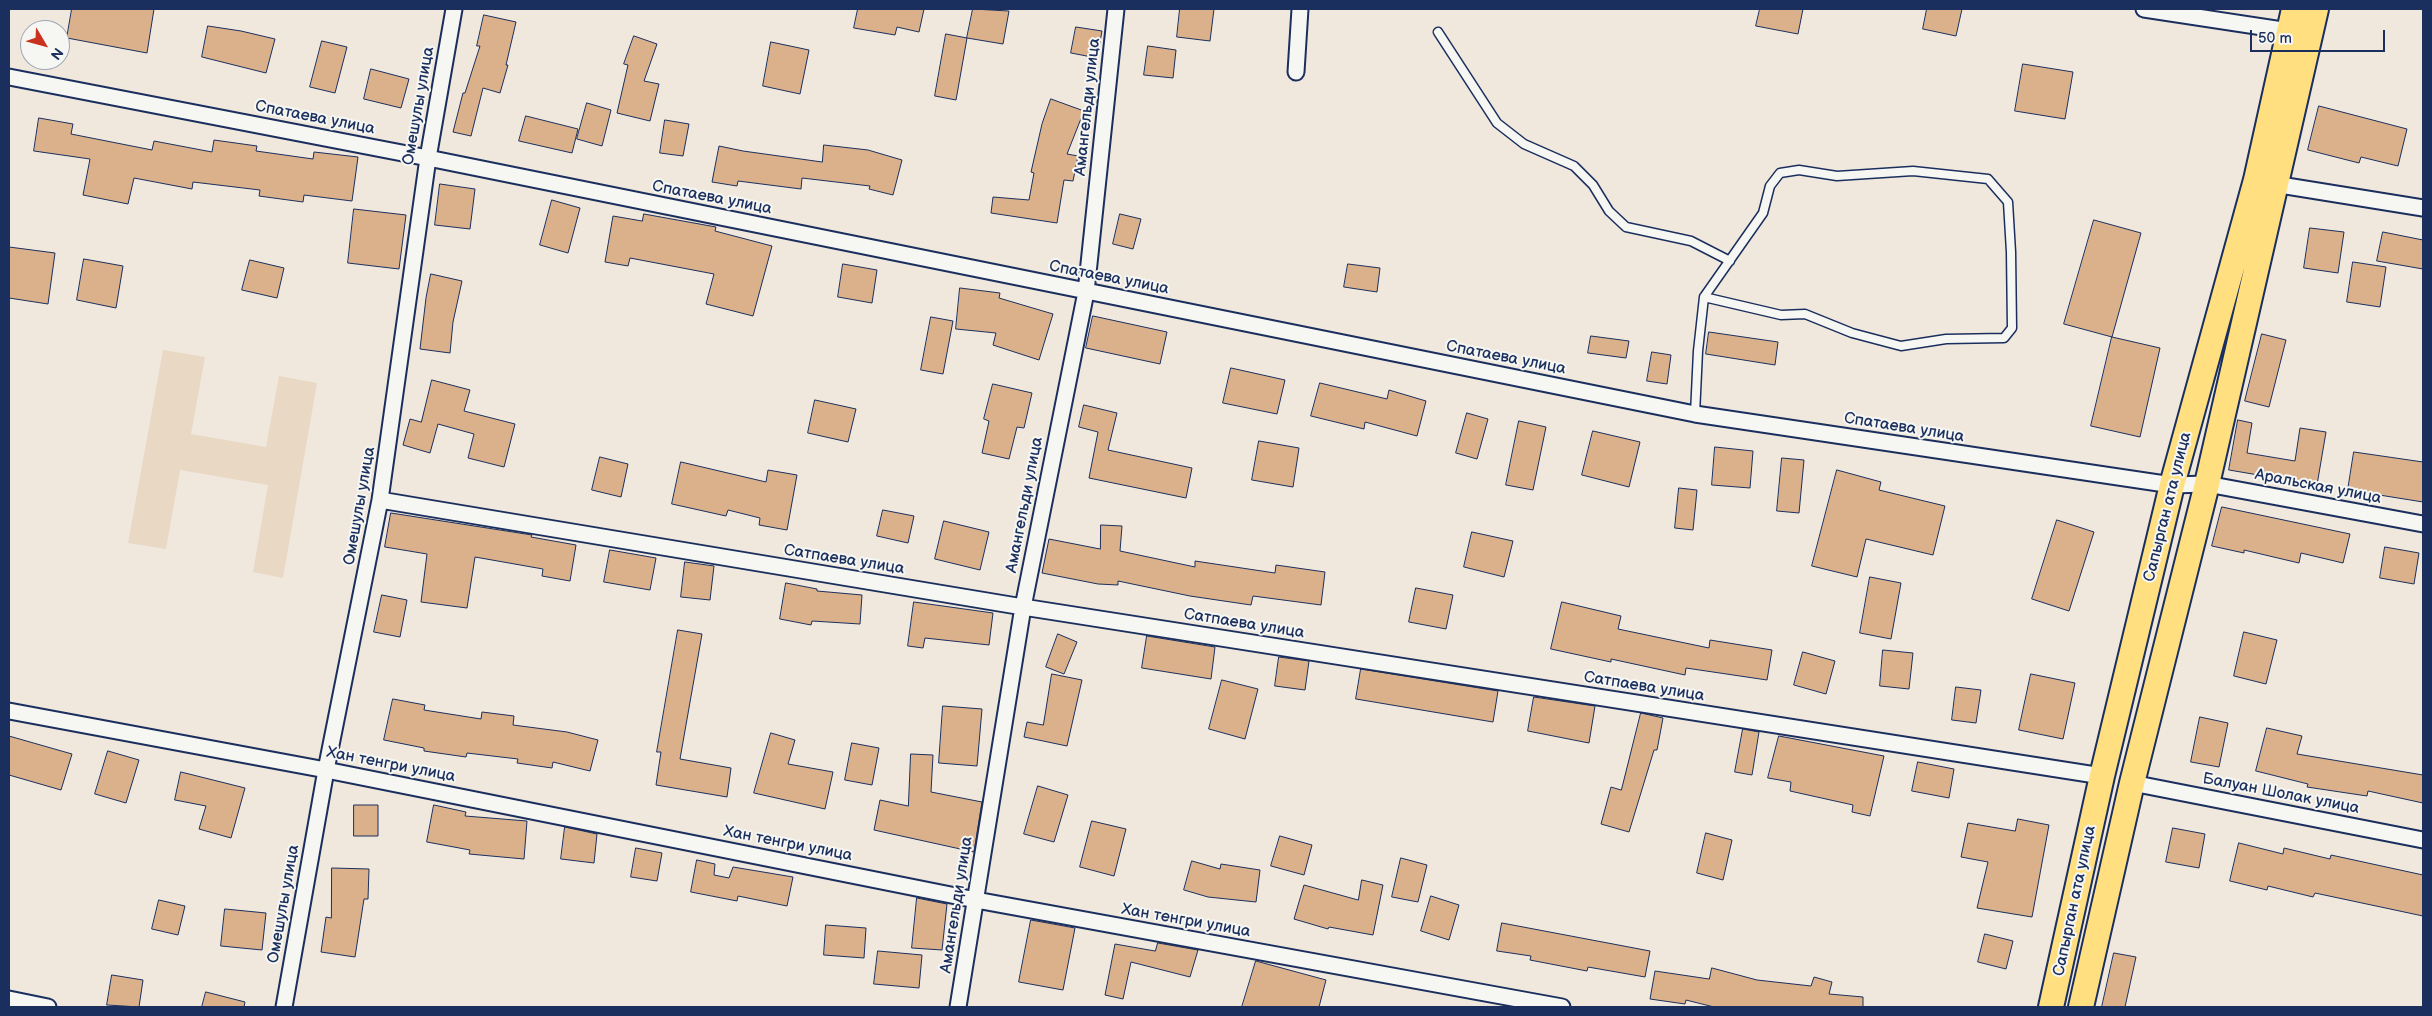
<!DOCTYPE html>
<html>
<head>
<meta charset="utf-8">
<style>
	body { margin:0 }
	#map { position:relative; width:2432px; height:1016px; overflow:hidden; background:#f0e8dd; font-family:"Balsamiq Sans",sans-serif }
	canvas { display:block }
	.frame { position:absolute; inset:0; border:10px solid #1b2f5e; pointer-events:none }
	.north { position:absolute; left:20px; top:20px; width:50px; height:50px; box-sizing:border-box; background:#f6f6f2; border:1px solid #9ea6b7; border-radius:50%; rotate:127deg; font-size:14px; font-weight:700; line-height:20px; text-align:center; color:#1b2f5e }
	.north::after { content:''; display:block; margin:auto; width:18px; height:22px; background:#c8321e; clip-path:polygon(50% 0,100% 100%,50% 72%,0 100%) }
	.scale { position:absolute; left:2250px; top:30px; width:135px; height:22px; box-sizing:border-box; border:2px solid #1b2f5e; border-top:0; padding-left:6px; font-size:15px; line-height:18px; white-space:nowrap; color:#1b2f5e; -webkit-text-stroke:4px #f6f6f2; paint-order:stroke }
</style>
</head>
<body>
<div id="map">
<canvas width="2432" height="1016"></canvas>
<div class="frame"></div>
<div class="north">N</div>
<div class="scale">50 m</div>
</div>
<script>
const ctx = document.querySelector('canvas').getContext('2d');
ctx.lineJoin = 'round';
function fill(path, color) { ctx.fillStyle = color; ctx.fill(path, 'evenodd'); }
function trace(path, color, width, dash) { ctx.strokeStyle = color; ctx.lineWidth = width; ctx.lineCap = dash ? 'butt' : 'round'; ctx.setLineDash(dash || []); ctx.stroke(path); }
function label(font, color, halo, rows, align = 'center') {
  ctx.font = font + ' "Balsamiq Sans",sans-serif'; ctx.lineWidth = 4; ctx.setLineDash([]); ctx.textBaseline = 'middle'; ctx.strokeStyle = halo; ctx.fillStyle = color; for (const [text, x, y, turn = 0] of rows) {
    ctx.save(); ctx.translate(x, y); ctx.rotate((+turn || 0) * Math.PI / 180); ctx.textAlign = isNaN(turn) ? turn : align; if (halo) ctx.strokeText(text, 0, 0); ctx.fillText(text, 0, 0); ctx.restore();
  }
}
fill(new Path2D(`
	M163,350L205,357L191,434L266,447L279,376L317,383L283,578L253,572L268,485L180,470L166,549L128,543Z`), '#e9d8c4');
const building = new Path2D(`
	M72,9H154L147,53L67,38Z
	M858,9H924L919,32L897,27L895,35L854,28Z
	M973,9L1009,11L1003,44L967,38Z
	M1180,9H1214L1210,41L1177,37Z
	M1760,9H1803L1798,34L1756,26Z
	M1927,9H1962L1956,36L1923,29Z
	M484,15L516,22L506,65H508L500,93L483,88L471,136L453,132L463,93H465L480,46H477Z
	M208,26L241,31L275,39L266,73L202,57Z
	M1076,27L1102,31L1097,58L1071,53Z
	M946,34L967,38L956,100L935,96Z
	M634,36L657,44L644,81L659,84L650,121L617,113L628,65L624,64Z
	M322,41L347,47L335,93L310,87Z
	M771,42L809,50L800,94L763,86Z
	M1148,46L1176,50L1173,78L1144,75Z
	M2023,64L2073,72L2065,119L2015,111Z
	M371,69L409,79L401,108L364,99Z
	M1051,99L1084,111L1067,154L1078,156L1073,181L1064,180L1057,223L991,213L993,197L1029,200L1034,173L1031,172L1042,124Z
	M587,103L611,110L602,146L577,139Z
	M2319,106L2407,129L2398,166L2361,157L2359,163L2308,150Z
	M526,116L578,129L572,153L519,141Z
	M39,118L73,124L71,134L152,150L154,141L212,152L214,140L257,146L256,151L313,159L314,152L358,157L352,201L304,195L303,202L259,196L260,190L193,182L192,189L134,178L128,204L83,195L90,159L34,151Z
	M665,120L689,124L683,156L660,153Z
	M824,145L868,150L902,160L893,195L869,189L870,186L802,178L801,189L738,181L737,186L712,182L719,146L743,151L822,162Z
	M440,184L475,189L470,229L435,225Z
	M552,200L580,208L568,253L540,245Z
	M354,209L406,215L399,269L348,263Z
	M644,214L716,227L715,231L772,246L753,316L706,304L714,274L630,258L628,266L605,262L613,216L642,221Z
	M1120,214L1141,219L1133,249L1113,244Z
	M2094,220L2141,233L2112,337L2064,324Z
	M2310,228L2344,232L2338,273L2304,268Z
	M2383,232L2423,240V269L2377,261Z
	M9,247L55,253L48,304L9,298Z
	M84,259L123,266L116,308L77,300Z
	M250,260L284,268L277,298L242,290Z
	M2353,262L2386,267L2380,307L2347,302Z
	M843,264L877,270L872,303L838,297Z
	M1348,264L1380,268L1377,292L1344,287Z
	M431,274L462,281L453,322L450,353L420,349L426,298Z
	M960,288L1000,293L999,298L1053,314L1039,360L993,345L996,333L956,329Z
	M1093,316L1167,332L1160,364L1086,348Z
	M931,317L953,321L943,374L921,370Z
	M1709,332L1778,342L1775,365L1706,354Z
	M2262,334L2286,340L2269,407L2245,401Z
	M1591,336L1629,341L1626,358L1588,353Z
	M2112,337L2160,348L2140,437L2091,426Z
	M1652,352L1671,355L1667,384L1647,381Z
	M1231,368L1285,380L1277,414L1223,403Z
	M432,380L470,390L464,411L515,424L504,467L468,458L474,434L438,424L430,453L403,445L410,419L421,422Z
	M1320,383L1387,399L1389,390L1426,401L1417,436L1365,422L1364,429L1311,416Z
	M993,384L1032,393L1024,428L1017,427L1009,459L982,453L989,421L984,419Z
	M815,400L856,409L848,442L808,433Z
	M1084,405L1117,413L1108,450L1192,468L1186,498L1089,478L1098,432L1079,427Z
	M1467,413L1488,419L1477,459L1456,453Z
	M2238,420L2252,423L2247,453L2295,461L2300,428L2326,432L2317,485L2229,470Z
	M1519,421L1546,427L1533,490L1506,485Z
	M1593,431L1640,442L1629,487L1582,475Z
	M1259,441L1299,448L1293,487L1252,480Z
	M1715,447L1753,451L1750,488L1712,485Z
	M2354,452L2423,462V502L2348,490Z
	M600,457L628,464L621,497L592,490Z
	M1782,458L1804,460L1799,513L1777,511Z
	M681,462L766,482L768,470L797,475L787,530L759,525L760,518L728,510L726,516L672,504Z
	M1837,470L1881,482L1879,490L1945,506L1933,555L1866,539L1857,577L1812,566Z
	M1679,488L1697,490L1693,530L1675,528Z
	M2222,507L2350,534L2343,563L2301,553L2299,563L2244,550V553L2212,546Z
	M883,510L914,516L908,543L877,536Z
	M391,513L532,535L531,537L576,545L570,581L542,576L543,569L475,557L467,608L421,602L427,554L385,547Z
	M2057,520L2094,532L2069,611L2032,599Z
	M944,521L989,532L980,570L935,559Z
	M1101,525L1122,526L1120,551L1195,567V561L1275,573L1276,565L1325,572L1321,605L1253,596L1251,605L1190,596L1118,581V585L1098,584L1042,573L1049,539L1100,549Z
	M1472,532L1513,541L1504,577L1464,567Z
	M2385,547L2419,553L2414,584L2380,578Z
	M610,550L656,558L650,590L604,582Z
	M685,562L714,566L710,600L681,597Z
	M1870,577L1901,583L1891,639L1860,633Z
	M786,583L817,589V591L862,595L860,624L812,621L811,625L780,619Z
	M1416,588L1453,595L1446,629L1409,622Z
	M382,595L407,600L400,637L374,632Z
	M914,602L993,613L989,645L925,638L923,648L908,646Z
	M1562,602L1621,616L1618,629L1709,648L1710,640L1772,650L1767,680L1686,668L1685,675L1611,659V662L1551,649Z
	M678,630L702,634L680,759L731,768L727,797L656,785L661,752H657Z
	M2244,632L2277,640L2266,684L2234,676Z
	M1058,634L1077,642L1064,674L1046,667Z
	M1147,636L1215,647L1211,679L1142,668Z
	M1883,650L1913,653L1909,689L1880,686Z
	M1803,652L1835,661L1826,694L1794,685Z
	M1279,657L1309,661L1305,690L1275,686Z
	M1361,669L1498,691L1493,722L1356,699Z
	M1052,674L1082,680L1067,746L1024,737L1027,722L1043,725Z
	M2031,674L2075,683L2063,739L2019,730Z
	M1222,680L1258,689L1245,739L1209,729Z
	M1956,687L1981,690L1976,723L1952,720Z
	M1534,697L1595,706L1589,743L1528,731Z
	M393,699L425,705L424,710L481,719L482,712L514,716L513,725L567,732L598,740L590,771L553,762L552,768L517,763L518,759L467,753L466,757L424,751V748L384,740Z
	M943,706L982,709L977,766L939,763Z
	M1641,713L1663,718L1657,750H1654L1629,832L1601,824L1611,787L1621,790Z
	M2200,717L2228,723L2219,767L2191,762Z
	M2267,728L2302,736L2297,754L2423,775V803L2368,791L2367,796L2307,787L2308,784L2256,771Z
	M1743,729L1759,732L1752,775L1735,772Z
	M771,733L795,740L788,764L833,772L825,809L754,793Z
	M9,736L72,754L61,790L9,775Z
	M1779,736L1884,756L1870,816L1852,812L1853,805L1790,791L1791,782L1768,778Z
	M852,743L879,748L872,785L845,780Z
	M108,751L139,760L126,803L95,794Z
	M911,754L933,755L931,792L982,802L974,852L874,830L880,800L908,806Z
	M1918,762L1954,769L1949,798L1912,791Z
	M181,772L245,788L231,838L199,829L206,806L175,800Z
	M1038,786L1068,795L1054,842L1024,834Z
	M354,805H378V836H354Z
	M434,805L466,812L465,816L527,821L524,859L469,854L470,850L427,842Z
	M2018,819L2049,825L2032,917L1977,908L1988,862L1961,857L1968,823L2015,831Z
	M1092,821L1126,829L1114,876L1080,867Z
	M565,827L597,834L594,863L561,859Z
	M2173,828L2205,834L2199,868L2166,862Z
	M1706,833L1732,840L1723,880L1697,873Z
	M1280,836L1312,845L1304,875L1271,866Z
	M2239,843L2283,854L2284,848L2330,859L2331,855L2423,875V916L2315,893L2313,897L2268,886L2267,890L2230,881Z
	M636,848L662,853L657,881L631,877Z
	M1401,858L1427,865L1418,902L1392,897Z
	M697,860L715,864L714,875L729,878L733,867L793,877L787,906L738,896L737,901L691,892Z
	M1192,861L1220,869L1221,864L1260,870L1256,902L1208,897L1184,890Z
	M332,868L369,869L368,899H364L355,957L321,952L326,917L331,918Z
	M1362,880L1383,885L1373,935L1329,927L1328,929L1294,919L1304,885L1358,900Z
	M1431,896L1459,905L1449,940L1421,931Z
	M917,898L947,904L942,950L912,948Z
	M159,900L185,906L178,935L152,929Z
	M225,909L266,913L262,950L221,946Z
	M1031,920L1075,928L1063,990L1019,982Z
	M1502,923L1650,951L1645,977L1588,967L1587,971L1530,960L1531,956L1497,951Z
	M826,925L866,928L864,958L824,955Z
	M1985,934L2013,941L2006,969L1978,962Z
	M1158,943L1198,950L1190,977L1131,962L1123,999L1105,995L1115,944L1155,951Z
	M878,951L922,955L919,988L874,984Z
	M2114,953L2136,957L2125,1007H2102Z
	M1256,961L1326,980L1319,1007H1242Z
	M1712,968L1757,980L1811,986L1814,977L1832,982L1829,994L1863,997V1007H1714L1686,1000L1685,1004L1650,999L1655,971L1709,979Z
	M112,975L143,980L139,1007L107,1005Z
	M206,992L245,1002L244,1007H202Z`);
fill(building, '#dab18b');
trace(building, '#1b2f5e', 1);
const lane = new Path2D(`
	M1438,32L1497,123L1524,144L1574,166L1593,185L1609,211L1626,227L1691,241L1730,261
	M1695,414L1698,351L1704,297L1763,213L1770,186L1780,173L1799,170L1837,176L1913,171L1988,179L2008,202L2011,252L2012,328L2004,338L1946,339L1901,346L1852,333L1805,314L1781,315L1704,297`);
const street = new Path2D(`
	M2144,9L2289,31
	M1296,72L1300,9
	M9,77L428,158L1695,414L2172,485L2207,484L2423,524
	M2274,184L2423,208
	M380,500L1023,607L2102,776
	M9,711L326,770L976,900L1562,1007
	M2132,783L2423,840
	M9,999L48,1007
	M284,1007L326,770L380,500L428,158L454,9
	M958,1007L1023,607L1086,292L1116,9`);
const primary = new Path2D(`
	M2051,1007L2102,776L2172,485L2256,180L2294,9
	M2081,1007L2132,783L2207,484L2316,9`);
trace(lane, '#1b2f5e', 11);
trace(street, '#1b2f5e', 19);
trace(primary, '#1b2f5e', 28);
trace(lane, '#f6f6f2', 8);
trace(street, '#f6f6f2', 15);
trace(primary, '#ffdf80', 24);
label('16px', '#1b2f5e', '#f6f6f2', [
	["Омешулы улица",419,106,-80],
	["Амангельди улица",1088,107,-84],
	["Спатаева улица",315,118,11],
	["Спатаева улица",712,198,11],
	["Спатаева улица",1109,278,11],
	["Спатаева улица",1506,358,11],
	["Спатаева улица",1904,428,9],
	["Аральская улица",2318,487,11],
	["Амангельди улица",1025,505,-79],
	["Омешулы улица",360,506,-80],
	["Сапырган ата улица",2168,507,-76],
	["Сатпаева улица",844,560,9],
	["Сатпаева улица",1244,624,9],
	["Сатпаева улица",1644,687,9],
	["Хан тенгри улица",391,765,11],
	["Балуан Шолак улица",2281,794,11],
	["Хан тенгри улица",788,844,11],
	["Сапырган ата улица",2075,901,-78],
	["Омешулы улица",284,904,-80],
	["Амангельди улица",957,905,-81],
	["Хан тенгри улица",1186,921,10]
]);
</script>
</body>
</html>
